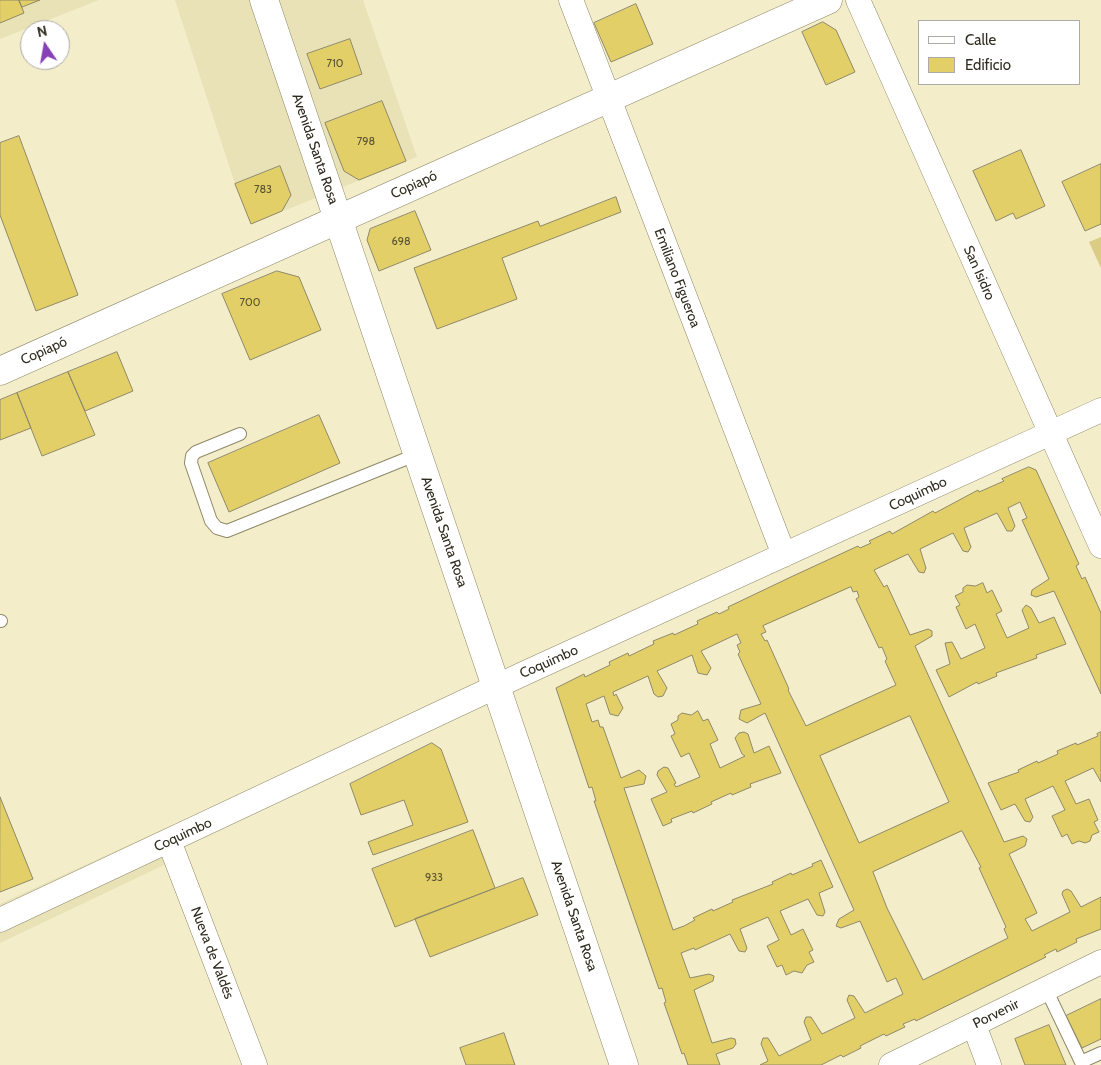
<!DOCTYPE html>
<html>
<head>
<meta charset="utf-8">
<style>
	body { margin:0 }
	#map { position:relative; width:1101px; height:1065px; overflow:hidden; background:#f3edc9; font-family:Cabin,sans-serif }
	canvas { display:block }
	.legend { position:absolute; left:918px; top:20px; width:162px; height:65px; box-sizing:border-box; background:#fff; border:1px solid #acaba5; margin:0; padding:6px 9px; list-style:none; font-size:15px; color:#2f2c1f }
	.legend li { display:flex; align-items:center; gap:10px; height:25px }
	.legend b { width:25px; border:1px solid #acaba5 }
	.north { position:absolute; left:20px; top:20px; width:50px; height:50px; box-sizing:border-box; background:#fff; border:1px solid #acaba5; border-radius:50%; rotate:348deg; font-size:14px; font-weight:700; line-height:20px; text-align:center; color:#2f2c1f }
	.north::after { content:''; display:block; margin:auto; width:18px; height:22px; background:#8641b5; clip-path:polygon(50% 0,100% 100%,50% 72%,0 100%) }
</style>
</head>
<body>
<div id="map">
<canvas width="1101" height="1065"></canvas>
<ul class="legend">
<li><b style="height:6px;background:#fff"></b>Calle</li>
<li><b style="height:14px;background:#e2cf68"></b>Edificio</li>
</ul>
<div class="north">N</div>
</div>
<script>
const ctx = document.querySelector('canvas').getContext('2d');
ctx.lineJoin = 'round';
function fill(path, color) { ctx.fillStyle = color; ctx.fill(path, 'evenodd'); }
function trace(path, color, width, dash) { ctx.strokeStyle = color; ctx.lineWidth = width; ctx.lineCap = dash ? 'butt' : 'round'; ctx.setLineDash(dash || []); ctx.stroke(path); }
function label(font, color, halo, rows, align = 'center') {
  ctx.font = font + ' Cabin,sans-serif'; ctx.lineWidth = 4; ctx.setLineDash([]); ctx.textBaseline = 'middle'; ctx.strokeStyle = halo; ctx.fillStyle = color; for (const [text, x, y, turn = 0] of rows) {
    ctx.save(); ctx.translate(x, y); ctx.rotate((+turn || 0) * Math.PI / 180); ctx.textAlign = isNaN(turn) ? turn : align; if (halo) ctx.strokeText(text, 0, 0); ctx.fillText(text, 0, 0); ctx.restore();
  }
}
fill(new Path2D(`
	M0,0H99L0,39Z
	M175,0H363L417,157L251,224L235,184Z
	M172,825L183,856L0,943V904Z`), '#e9e2b7');
fill(new Path2D(`
	M1101,237V268L1089,242Z`), '#dacc85');
const building = new Path2D(`
	M0,0H19L24,13L0,23Z
	M19,0H40L22,7Z
	M636,4L653,44L611,62L594,23Z
	M823,22L836,30L855,72L826,85L802,32Z
	M350,39L362,74L320,89L307,54Z
	M382,101L406,161L359,180L344,171L325,123Z
	M19,136L78,295L36,311L0,215V143Z
	M1021,150L1045,206L1016,219L1013,213L996,221L973,171Z
	M1101,164V224L1085,231L1062,182Z
	M280,166L291,195L282,211L251,224L235,184Z
	M616,197L621,212L502,258L517,299L437,329L414,268L538,221L540,226Z
	M415,211L431,250L379,271L367,240L370,229Z
	M277,271L299,277L321,330L250,360L222,294Z
	M117,352L133,391L85,411L68,372Z
	M68,372L95,435L42,456L17,393Z
	M17,393L31,428L0,440V400Z
	M319,415L340,463L229,512L208,463Z
	M1029,467L1036,470L1079,564L1076,566L1082,579L1085,577L1101,613V694L1054,591L1036,597L1031,595L1032,590L1049,579L1022,520L1027,518L1020,502L1008,508L1015,526L1012,531H1007L997,513L964,528L971,547L968,552L963,551L953,533L920,549L926,568L924,573L919,572L908,554L874,570L884,587L887,585L910,635L928,629L932,631V636L915,646L1004,842L1023,836L1027,839L1025,846L1009,854L1037,913L1025,919L1032,931L1070,912L1062,894L1063,891L1067,889L1071,891L1081,907L1101,897V929L1076,939L1077,942L1057,952L1056,949L1044,955L1046,957L916,1021L915,1019L903,1024L905,1027L886,1036L884,1034L860,1046L861,1048L843,1057L841,1055L821,1065H760L768,1061L761,1044L763,1038H768L779,1056L811,1040L804,1022L806,1017H811L822,1034L855,1018L847,1000L849,995L854,996L865,1013L903,994L896,978L887,982L860,921L841,928L836,926L839,919L854,910L765,713L747,723L739,719L741,710L761,704L738,654L740,652L737,645L741,643L737,634L701,651L711,668L707,675L698,673L692,655L657,671L667,688L663,696L658,697L654,694L648,676L613,692L614,696L616,694L623,708L618,716L610,714L604,696L586,704L592,722L598,720L600,727H603L621,778L639,770L646,776L644,784L624,788L673,930L684,926L695,920L693,918L712,909L713,911L733,902L732,900L773,884L772,882L791,873L792,875L813,866L812,864L821,860L833,887L819,893L825,912L823,916L817,915L808,899L780,911L791,935L803,929L813,950L809,952L814,962L807,965L802,973L794,971L786,975L782,965L777,967L767,946L779,940L768,917L740,929L747,948L745,952L739,951L730,934L695,950L694,948L681,953L690,978L709,974L714,976L713,981L694,990L712,1043L731,1038L735,1039L736,1044L733,1048L716,1054L720,1065H688L684,1053L682,1054L664,1003L666,1002L662,988L659,989L594,801H596L592,787L589,788L556,688L584,674L585,677L610,665L609,662L628,653L629,656L654,644L653,641L673,633L674,635L698,624L697,621L717,612L719,614L729,609L728,607L793,576L858,546L860,548L871,543L869,541L890,531L892,534L933,511L935,513L978,490L979,492L1004,481L1002,479ZM851,587L853,592L857,591L859,597L856,599L879,648L882,647L887,659L885,661L896,685L806,726L788,690L789,689L767,640L765,641L761,634L766,632L763,626ZM910,716L949,802L859,843L820,756ZM962,831L981,867L979,868L1006,927L1004,929L1008,938L923,980L887,908L873,872Z
	M983,583L987,593L992,590L1002,611L996,614L1007,638L1029,628L1022,610L1026,605L1031,608L1039,623L1054,617L1066,644L1036,655L1037,658L996,673L997,676L978,684L977,682L949,697L936,670L950,664L945,643L952,642L961,659L985,648L975,624L966,629L956,607L960,605L955,596L963,592V588L967,585L975,586Z
	M698,711L703,721L708,719L718,740L710,744L720,768L745,756L742,754L735,738L739,733L744,732L748,734L754,753L769,746L781,773L750,784L751,787L732,795L731,793L711,802L712,804L693,813L692,811L671,819L672,822L663,826L651,799L667,792L657,775L658,771L664,767L668,768L676,783L674,784L676,787L700,777L689,753L681,757L671,736L675,734L671,724L678,720V716L682,713L691,715Z
	M1101,732V782L1093,768L1065,781L1076,804L1089,799L1098,820L1094,822L1099,832L1092,835L1090,841L1085,843L1079,841L1072,844L1067,834L1062,837L1052,816L1065,810L1053,786L1025,799L1033,817L1030,822L1025,821L1015,804L1001,810L988,783L1019,772L1018,770L1037,761L1038,763L1058,754L1057,751L1076,743L1077,745L1098,736L1097,734Z
	M432,743L441,749L468,822L373,855L368,842L413,825L404,800L361,815L350,784Z
	M0,797L33,879L0,892Z
	M473,830L495,888L395,927L372,869Z
	M523,878L538,915L430,957L415,919Z
	M1101,999V1039L1082,1048L1066,1016Z
	M1049,1025L1066,1065H1025L1015,1039Z
	M504,1033L515,1065H466L460,1048Z`);
fill(building, '#e2cf68');
trace(building, '#8f8969', 1);
const service = new Path2D(`
	M240,434L196,452L192,456L191,463L211,521L217,528L227,531L418,454
	M0,621H1
	M1046,989L1081,1062L1101,1053`);
const minor = new Path2D(`
	M571,0L784,555
	M858,0L1101,546
	M169,841L255,1065
	M0,920L525,673L1101,410
	M974,1025L989,1065
	M891,1065L1101,962`);
const tertiary = new Path2D(`
	M0,371L828,0`);
const secondary = new Path2D(`
	M264,0L624,1065`);
trace(service, '#8f8969', 14);
trace(minor, '#8f8969', 25);
trace(tertiary, '#8f8969', 29);
trace(secondary, '#8f8969', 29);
trace(service, '#fff', 12);
trace(minor, '#fff', 24);
trace(tertiary, '#fff', 28);
trace(secondary, '#fff', 28);
label('11px', '#5c5531', null, [
	["710",335,64],
	["798",366,142],
	["783",263,190],
	["698",401,242],
	["700",250,303],
	["933",434,878]
]);
label('14px', '#2f2c1f', '#fff', [
	["Avenida Santa Rosa",315,149,71],
	["Copiapó",414,185,-24],
	["San Isidro",979,273,66],
	["Emiliano Figueroa",677,278,69],
	["Copiapó",44,351,-24],
	["Coquimbo",918,494,-25],
	["Avenida Santa Rosa",444,532,71],
	["Coquimbo",549,662,-24],
	["Coquimbo",183,835,-25],
	["Avenida Santa Rosa",574,916,71],
	["Nueva de Valdés",212,953,69],
	["Porvenir",996,1014,-26]
]);
</script>
</body>
</html>
